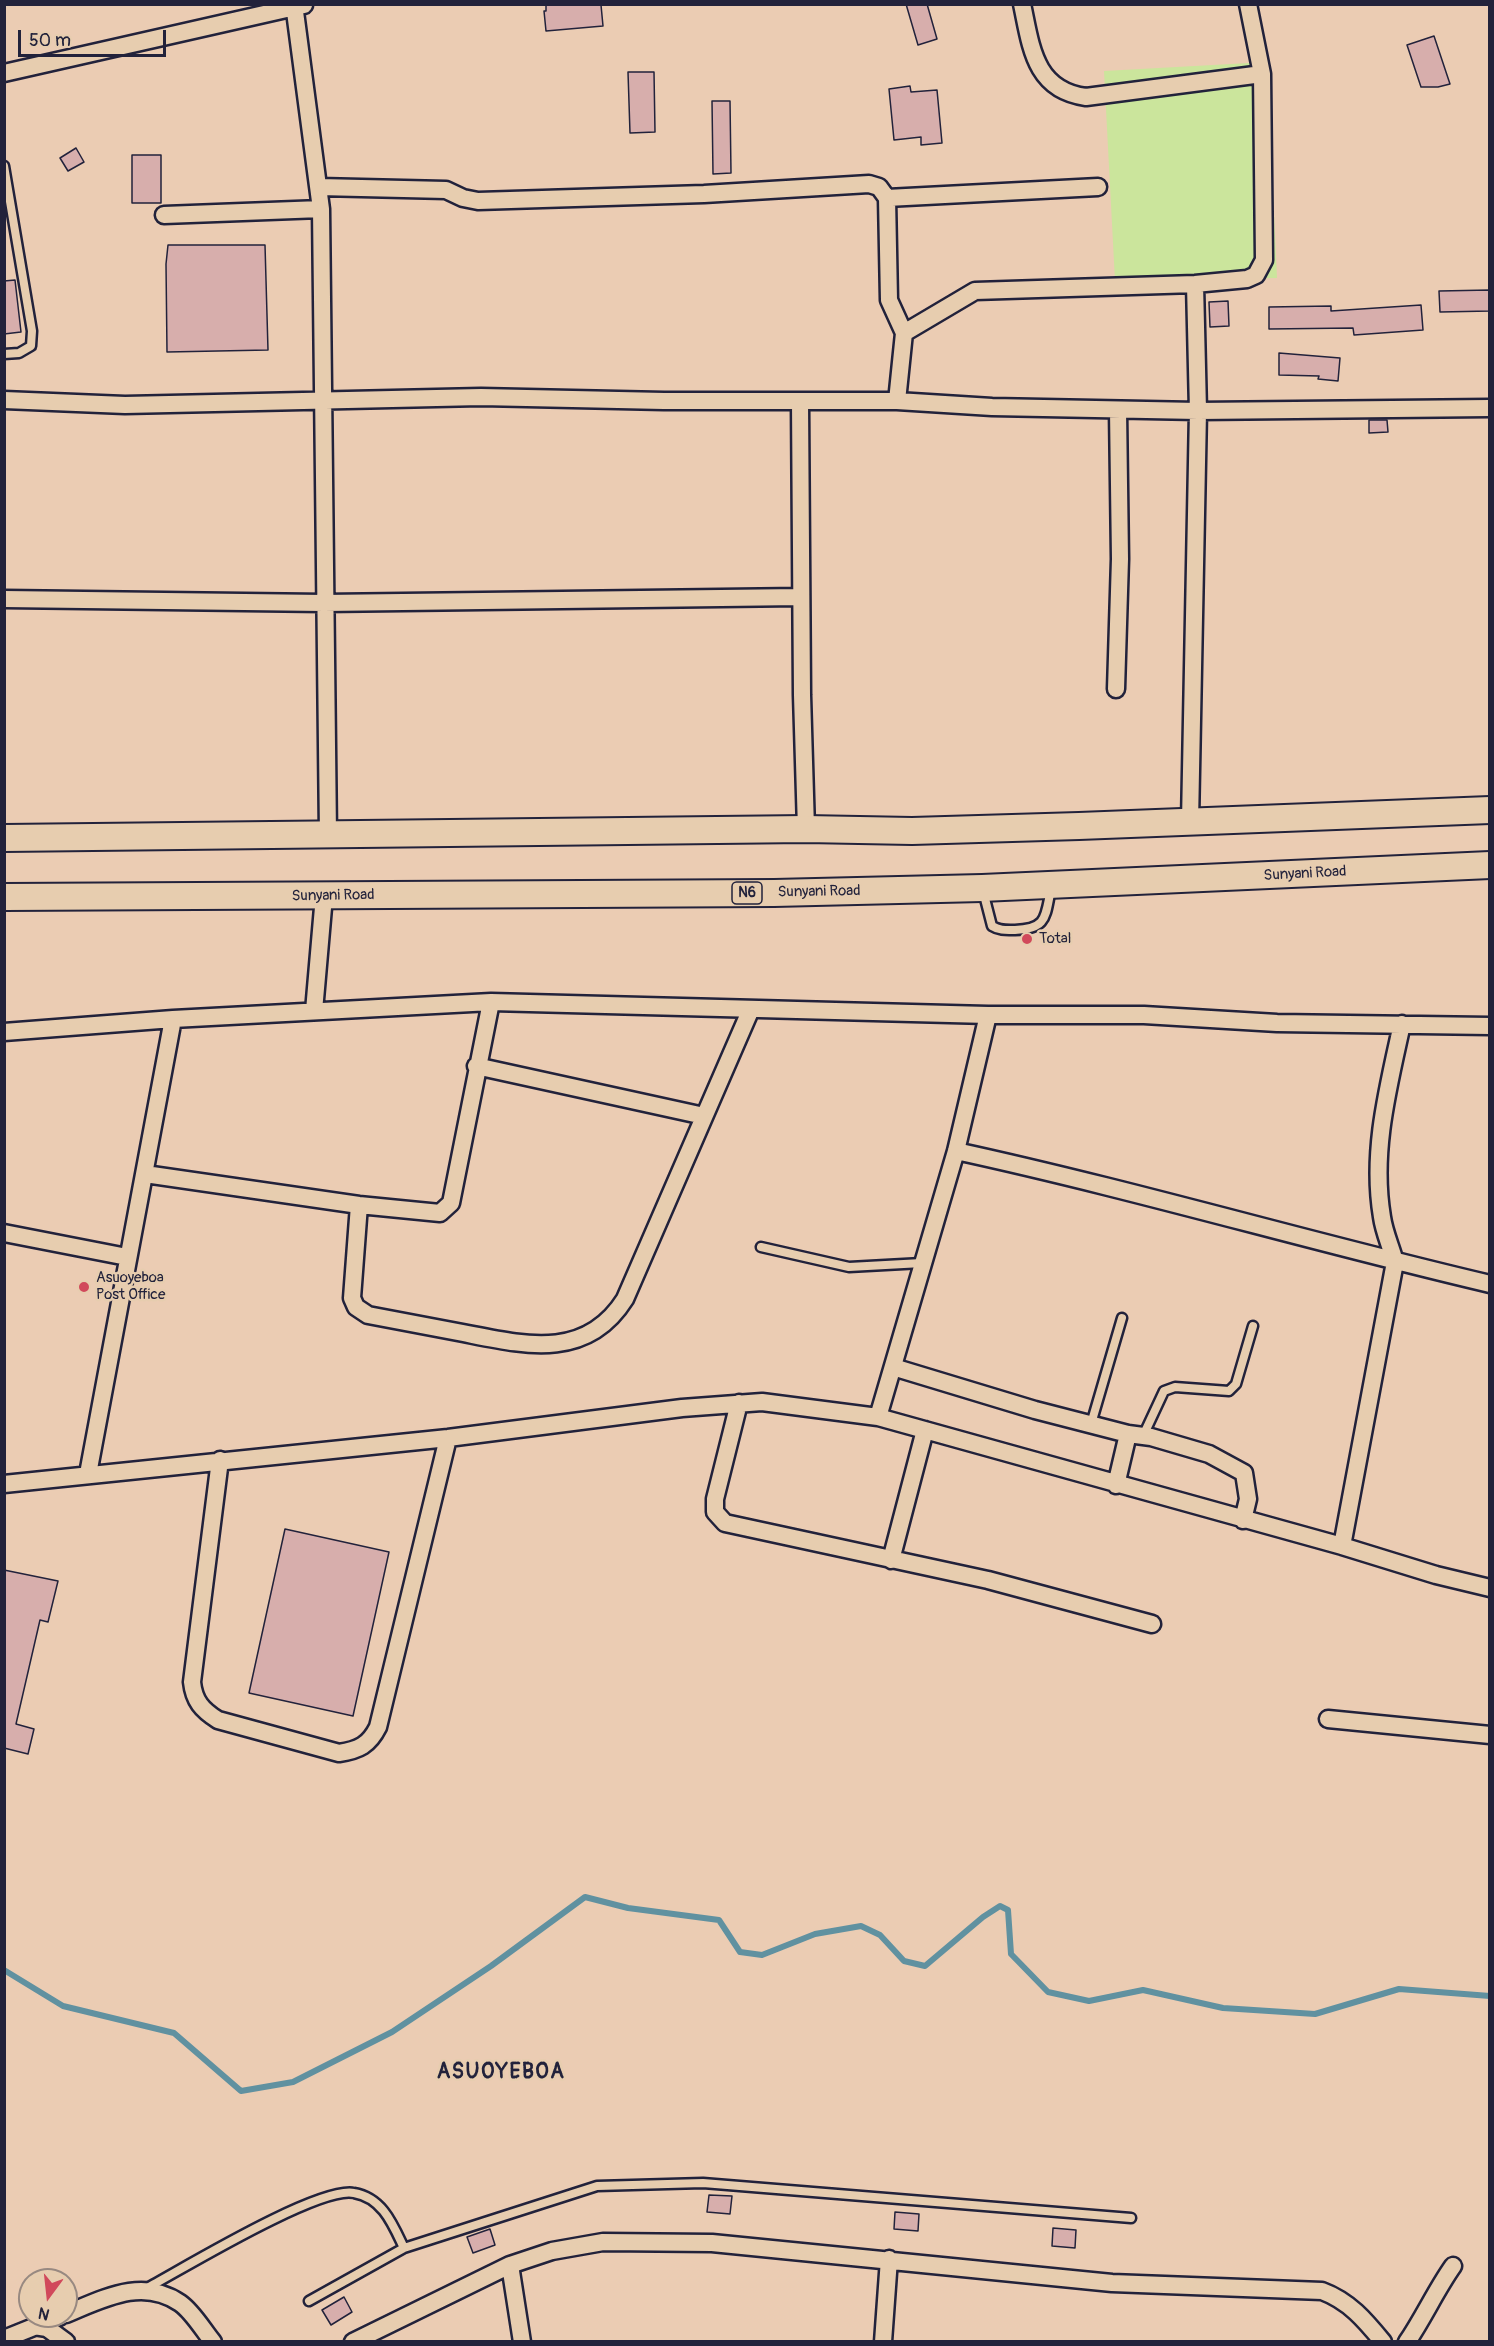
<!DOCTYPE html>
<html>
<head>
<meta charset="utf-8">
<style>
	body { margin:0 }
	#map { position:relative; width:1494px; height:2346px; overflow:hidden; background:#ebccb3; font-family:Pangolin,sans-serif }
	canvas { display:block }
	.frame { position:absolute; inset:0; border:6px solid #22223b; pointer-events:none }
	.north { position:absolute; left:18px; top:2268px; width:60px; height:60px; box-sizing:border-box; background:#e7cdaf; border:2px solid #988981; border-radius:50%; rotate:195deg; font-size:16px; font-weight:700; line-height:24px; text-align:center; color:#22223b }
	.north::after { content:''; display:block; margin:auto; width:21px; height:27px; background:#d1495b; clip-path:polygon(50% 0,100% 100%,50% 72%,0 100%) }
	.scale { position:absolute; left:18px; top:30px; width:148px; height:27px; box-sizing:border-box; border:3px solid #22223b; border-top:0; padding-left:8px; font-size:18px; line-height:21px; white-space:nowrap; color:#22223b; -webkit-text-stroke:4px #e7cdaf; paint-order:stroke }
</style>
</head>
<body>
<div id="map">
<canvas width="1494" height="2346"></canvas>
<div class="frame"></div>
<div class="north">N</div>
<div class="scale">50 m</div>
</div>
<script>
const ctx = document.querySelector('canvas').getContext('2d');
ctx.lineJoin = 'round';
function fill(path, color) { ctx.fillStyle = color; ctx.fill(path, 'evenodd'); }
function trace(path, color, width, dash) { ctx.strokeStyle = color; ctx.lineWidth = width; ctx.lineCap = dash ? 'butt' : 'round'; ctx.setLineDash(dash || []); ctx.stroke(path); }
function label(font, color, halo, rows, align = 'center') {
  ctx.font = font + ' Pangolin,sans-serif'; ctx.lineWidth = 5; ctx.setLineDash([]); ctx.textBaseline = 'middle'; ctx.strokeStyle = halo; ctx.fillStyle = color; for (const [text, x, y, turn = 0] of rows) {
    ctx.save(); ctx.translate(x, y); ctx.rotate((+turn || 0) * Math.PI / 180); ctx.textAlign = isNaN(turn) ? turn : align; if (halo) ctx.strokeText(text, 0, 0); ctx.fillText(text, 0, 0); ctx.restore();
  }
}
fill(new Path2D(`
	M1267,62L1277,278L1115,281L1104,71Z`), '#cbe59c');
trace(new Path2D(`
	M4,1970L63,2006L174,2033L241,2091L293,2082L392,2032L491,1966L585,1897L628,1908L719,1920L740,1952L762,1955L815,1934L861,1926L880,1935L904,1961L925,1966L983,1917L1000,1906L1008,1910L1011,1954L1048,1992L1089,2001L1143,1990L1223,2008L1315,2014L1399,1989L1490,1996`), '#6091a0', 6);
const building = new Path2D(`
	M546,4L601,5L603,26L546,31L544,11H546Z
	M906,4H927L937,39L918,45Z
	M1434,36L1450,84L1438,87H1421L1407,45Z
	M628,72H654L655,132L630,133Z
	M910,86L911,92L937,90L942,143L921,145V137L894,140L889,89Z
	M712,101H730L731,173L713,174Z
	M76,148L84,162L68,171L60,158Z
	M132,155H161V203H132Z
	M168,245H265L268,350L167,352L166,264Z
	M15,280L21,332L4,334V281Z
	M1490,290V311L1440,312L1439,291Z
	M1228,301L1229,326L1210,327L1209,302Z
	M1421,305L1423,330L1354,335L1353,328L1269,329V307L1331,306V311Z
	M1279,353L1340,358L1338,381L1318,379L1319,376L1279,375Z
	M1369,420H1387L1388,432L1369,433Z
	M285,1529L389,1552L353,1716L249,1693Z
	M4,1570L58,1581L48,1622L40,1620L16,1724L34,1729L28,1754L4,1748Z
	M709,2195L732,2196L730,2214L707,2212Z
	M895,2212L919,2214L918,2231L894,2229Z
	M1053,2228L1076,2230L1075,2248L1052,2246Z
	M490,2229L495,2245L473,2253L467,2237Z
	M344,2297L352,2312L331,2325L322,2310Z`);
fill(building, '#d7aeac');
trace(building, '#22223b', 1.5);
const lane = new Path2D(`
	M4,166L32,331L31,346L19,353L4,354
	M983,891L992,926C1000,931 1007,930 1015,930C1048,929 1045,916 1051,889
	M761,1247L849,1267L922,1263
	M1091,1424L1122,1318
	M1143,1436L1164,1391L1175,1387L1229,1391L1236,1384L1253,1326
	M147,2288C184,2268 319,2186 354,2193C383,2198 393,2225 404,2248
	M309,2301L404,2248L597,2186L703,2183L1131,2218`);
const street = new Path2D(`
	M294,4L321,209L328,835
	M1022,4C1031,46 1034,90 1086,97L1262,74
	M4,73L304,5
	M319,187L446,190L463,198L478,201L704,194L869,184L879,187L887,198L889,300L904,333
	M887,198L1098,187
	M164,215L321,209
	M4,400L125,405L481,397L664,401H897L992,407L1198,411L1490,408
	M897,401L904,333L975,291L1195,284L1247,279L1256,275L1264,260L1262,74L1248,4
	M800,402L802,695L806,829
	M4,599L324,603L800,597
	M1116,689L1120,559L1118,410
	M1190,822L1198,411L1195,284
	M314,1011L324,896
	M4,1032L173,1019L491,1002L988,1015H1144L1277,1023L1490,1026
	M476,1066L704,1116
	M956,1151C1135,1190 1311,1242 1490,1284
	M145,1174L359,1205L440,1213L451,1203L491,1002
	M359,1205L352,1298L356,1307L368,1315C400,1321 432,1327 463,1333C524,1345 586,1361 625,1299L751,1009
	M4,1233L127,1257
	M893,1367L1035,1410L1128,1434L1151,1437L1209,1454L1244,1473L1248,1499L1243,1520
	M739,1403L715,1499V1512L725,1523L988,1580L1152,1624
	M878,1417L956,1151L988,1015
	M220,1460L192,1682C194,1701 202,1710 218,1720L339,1753C359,1750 369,1745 378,1727L448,1438
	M88,1474L173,1019
	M4,1484L448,1438L682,1408L762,1402L878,1417L1342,1546L1436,1575L1490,1588
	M1116,1485L1128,1434
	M1342,1546L1395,1262C1391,1247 1384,1232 1382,1217C1371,1152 1388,1088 1402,1024
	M891,1560L925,1430
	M1328,1719L1490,1735
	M510,2265L522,2342
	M66,2314C103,2299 142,2277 180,2303C193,2312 203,2330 213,2342
	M34,2326L47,2328L66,2342
	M4,2339L61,2316
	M353,2342L510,2265L552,2251L603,2242L712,2243L1112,2283L1322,2291C1349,2301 1365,2320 1383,2342
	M883,2342L889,2259
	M1407,2342C1424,2317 1436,2290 1453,2266`);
const primary = new Path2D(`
	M4,838L806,829L912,831L1079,826L1490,810
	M4,897L774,893L982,888L1490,865`);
trace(lane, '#22223b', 13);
trace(street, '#22223b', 21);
trace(primary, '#22223b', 30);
trace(lane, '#e7cdaf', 8);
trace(street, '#e7cdaf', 16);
trace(primary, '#e7cdaf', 26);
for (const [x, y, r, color] of [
	[1027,939,6,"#d1495b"],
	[84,1287,6,"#d1495b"]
]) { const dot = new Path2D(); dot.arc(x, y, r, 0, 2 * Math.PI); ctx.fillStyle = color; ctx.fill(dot); trace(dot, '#e7cdaf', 2); }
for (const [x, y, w] of [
	[747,893,30]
]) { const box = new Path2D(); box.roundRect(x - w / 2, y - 11, w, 22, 4.5); ctx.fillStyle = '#e7cdaf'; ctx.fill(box); trace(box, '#22223b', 1.5); }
label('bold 14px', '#22223b', null, [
	["N6",747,893]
]);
label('15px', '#22223b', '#e7cdaf', [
	["Sunyani Road",1305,874,-3],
	["Sunyani Road",819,892,-1],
	["Sunyani Road",333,896,-1]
]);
label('15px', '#22223b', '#e7cdaf', [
	["Total",1039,939],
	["Asuoyeboa",96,1278],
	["Post Office",96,1295]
], 'left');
ctx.letterSpacing = '1.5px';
label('bold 21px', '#22223b', '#e7cdaf', [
	["ASUOYEBOA",501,2073]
]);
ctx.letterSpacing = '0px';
</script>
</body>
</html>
